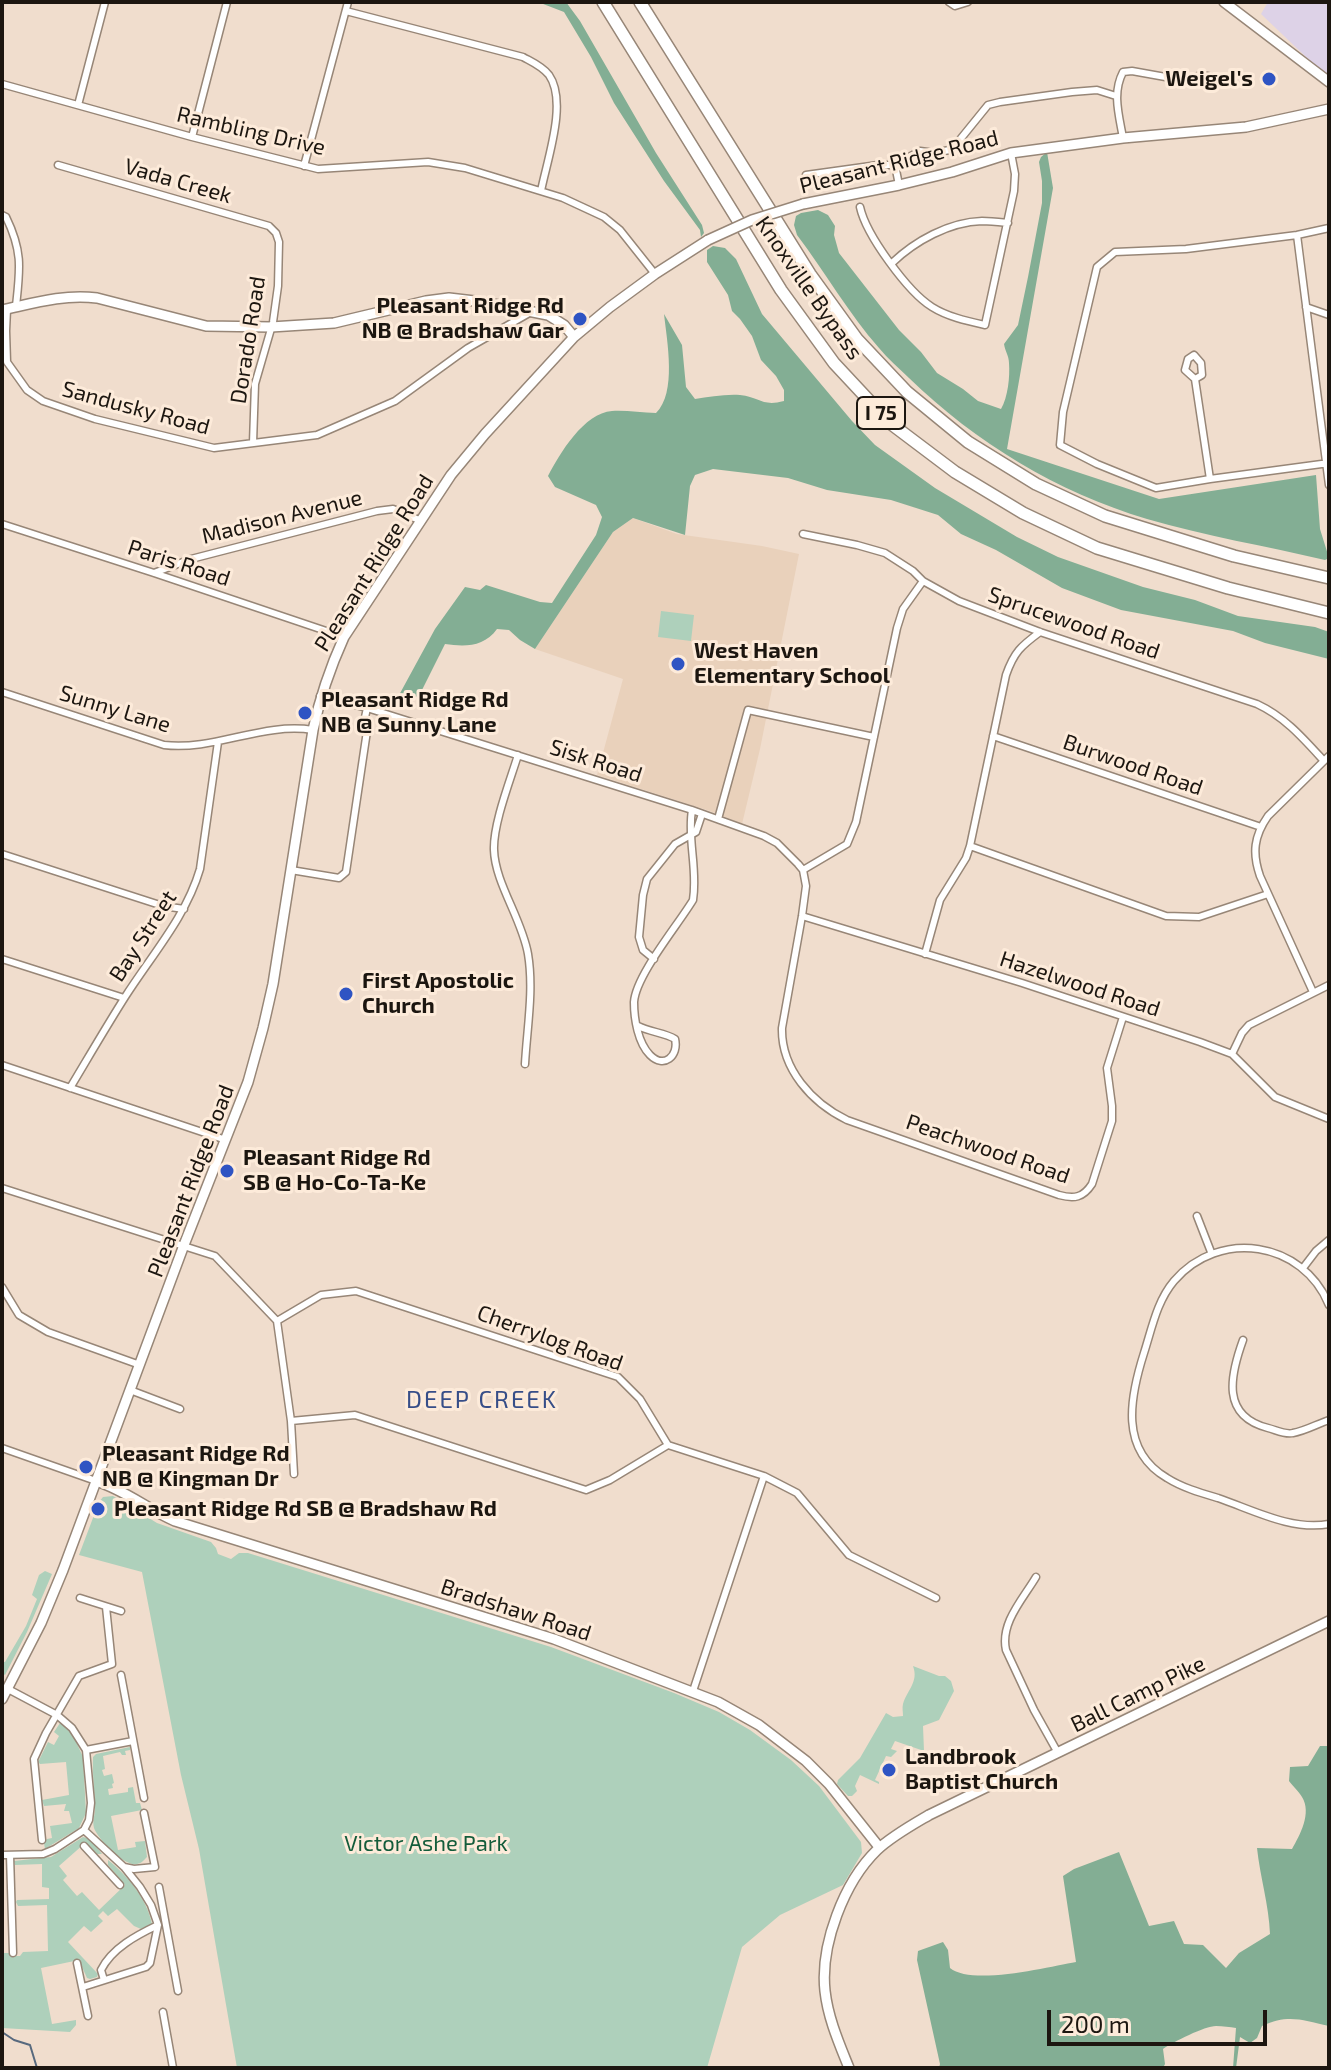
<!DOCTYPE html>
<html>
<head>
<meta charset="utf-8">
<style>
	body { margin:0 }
	#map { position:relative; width:1331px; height:2070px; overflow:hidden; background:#f0ddcd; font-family:"Exo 2",sans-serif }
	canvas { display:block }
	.frame { position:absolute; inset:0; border:4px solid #1c1610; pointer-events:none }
	.scale { position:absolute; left:1047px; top:2010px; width:220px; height:36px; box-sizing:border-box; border:4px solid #1c1610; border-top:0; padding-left:10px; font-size:24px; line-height:28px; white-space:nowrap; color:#1c1610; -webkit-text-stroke:6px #fdebda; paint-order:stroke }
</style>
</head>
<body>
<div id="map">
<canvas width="1331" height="2070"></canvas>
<div class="frame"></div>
<div class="scale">200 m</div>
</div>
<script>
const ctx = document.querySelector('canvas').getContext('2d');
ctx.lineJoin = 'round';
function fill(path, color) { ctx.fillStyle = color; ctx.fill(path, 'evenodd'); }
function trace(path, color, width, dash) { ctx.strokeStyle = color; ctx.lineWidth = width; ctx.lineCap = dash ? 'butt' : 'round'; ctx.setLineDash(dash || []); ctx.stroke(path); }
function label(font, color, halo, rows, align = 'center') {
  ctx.font = font + ' "Exo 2",sans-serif'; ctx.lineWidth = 6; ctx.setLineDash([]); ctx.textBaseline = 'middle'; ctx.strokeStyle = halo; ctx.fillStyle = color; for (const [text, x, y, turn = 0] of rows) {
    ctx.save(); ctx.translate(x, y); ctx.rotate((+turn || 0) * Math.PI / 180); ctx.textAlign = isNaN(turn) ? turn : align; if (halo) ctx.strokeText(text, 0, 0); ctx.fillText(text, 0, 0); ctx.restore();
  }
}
fill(new Path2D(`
	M633,518L677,534L762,546L799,554L760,749L742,824L710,811L597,775L623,679L535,649L613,532Z`), '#e9d1bb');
fill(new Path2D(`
	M1268,2H1329V79L1261,14Z`), '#ddd2e7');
fill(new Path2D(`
	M661,611L694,615L691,641L658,637Z
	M113,1496L157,1523L211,1542L216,1548L218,1554L231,1559L239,1553H248L551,1647L674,1693L719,1712L750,1730L791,1760L819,1786L861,1842L862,1853L843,1885L780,1915L742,1947L707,2068H237L199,1849L181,1775L142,1572L79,1555L99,1502L103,1497Z
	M45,1571L52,1574L27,1632L5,1675L2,1673V1662H5L26,1626L37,1599L32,1595L39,1575Z
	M913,1666L939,1676H945L951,1681L954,1691L939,1720L923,1726L924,1751L895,1741L891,1749L897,1751L891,1757L886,1756L875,1780L879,1782V1784L860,1775L855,1786L857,1791L852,1796H848L837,1784L838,1780L860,1758L886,1713L893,1717L903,1716C903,1712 902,1708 903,1704C907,1690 919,1682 913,1666Z
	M60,1723L64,1724L73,1735L83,1757L86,1813L79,1828L45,1849L44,1843L47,1839L52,1838L50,1826L72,1823L69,1811H64L66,1804L44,1806L42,1800L69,1795L66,1762L40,1764L38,1762L48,1742L54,1745L59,1736L54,1732Z
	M130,1747V1750L125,1751L126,1755H122L120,1752L103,1756L105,1769L102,1770L104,1776L112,1774L114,1783L112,1784L113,1788L108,1789L109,1795L128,1792V1788L133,1787L136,1803H140L142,1810L111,1816L118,1850L136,1847L135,1842L145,1841L147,1857C144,1860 142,1863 137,1864C124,1867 98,1839 94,1828C92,1821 95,1815 95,1809C95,1791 92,1774 93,1757L96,1754Z
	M83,1837L90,1839L102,1854H97L90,1846L84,1844L59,1866L67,1876L63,1880L77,1896L82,1892L99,1910L125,1885L108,1865V1860C128,1876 147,1899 152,1924L141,1929L134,1926L117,1909L108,1916L103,1911L98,1916L103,1921L91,1932L84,1926L68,1942L98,1974L97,1977L90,1979L87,1978L79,1960L41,1968L52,2024L76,2020V2025L70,2032L2,2028V1953H10L12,1956H20L23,1952L48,1951L47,1905L18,1906L16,1902L17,1900L49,1899V1888L42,1887V1864L15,1865L14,1861L51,1857Z`), '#aed0bb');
fill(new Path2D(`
	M538,2H566L580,21L656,153L702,225L704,233L701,237L700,230L664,181L614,103L591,57L564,12Z
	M1047,152L1053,188L1007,449L1159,499L1316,475L1320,529L1329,558L1325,560C1266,546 1205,536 1147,519C1057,492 976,443 909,378C899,368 888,359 879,348C849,314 825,272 797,235L794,225L796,216L801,213L818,210L828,215L835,226L834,235L839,253L899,330L921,352L937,373L963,389L978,401L1001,409C1008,397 1010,377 1009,363C1009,356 1005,351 1004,344L1018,325L1028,277L1042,203V181L1039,162L1041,157Z
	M713,246L725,248L736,259L762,314L852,421L875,445L935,488L1017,537L1058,557L1143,587L1195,600L1238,616L1315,627L1329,632V659L1265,643L1233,631L1121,610L1062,588L996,550L961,534L938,515L891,500L827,490L788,478L713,469L695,475L690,486L685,535L633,518L613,532L535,649L520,640L509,630L497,629C484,647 465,647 445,644L420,694L399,709L392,708L435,629L465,587L480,590L486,585L540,602L552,603L596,535L602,517L596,505L555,487L548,476C560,453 584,413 612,411C626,410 641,413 656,413C677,393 667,341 664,314L682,345L686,387L695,399C709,397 725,394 740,395C760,397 762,407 784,401V390L776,376L761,360L752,336L740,319L732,311L728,295L707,262V250Z
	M1320,1746H1329V2026C1302,2020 1288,2014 1262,2026L1257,2038L1250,2043L1240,2037L1236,2068H1233L1236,2028C1230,2027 1223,2026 1216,2026C1205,2026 1173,2042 1163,2049L1165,2064L1163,2068H939L940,2064L917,1960L918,1951L943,1942L948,1950L950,1968C972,1986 1048,1967 1076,1962L1063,1876L1074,1869L1119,1852L1149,1926L1174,1921L1184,1944L1203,1945L1226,1968L1239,1953L1270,1934C1269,1905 1260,1877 1257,1848L1292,1849C1300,1835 1312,1813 1302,1797C1299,1792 1293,1786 1289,1781L1290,1767L1308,1766Z`), '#83ae94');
trace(new Path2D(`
	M2,2032L14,2040L30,2045L37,2068`), '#57697e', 2);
const street = new Path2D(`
	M949,2L955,6L968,2
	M346,11L523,57C532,62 542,66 549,75C568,102 547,160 541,191
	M2,84L192,137L318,169L428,162L465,168L563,198L604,217L620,230L655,274
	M78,105L105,2
	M192,137L227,2
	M1123,138C1119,115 1112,93 1123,72L1132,71L1171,78H1192L1201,75L1231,80
	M58,165L269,226L276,233L279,242L278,286L273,322L255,384L253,443
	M895,165L899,185
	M304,166L348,2
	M806,175L878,165H895L920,151L935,153L949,150L958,142L988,105L1000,102L1072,92L1097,90L1116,96
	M860,207C866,235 908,292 932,307C948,317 967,321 985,325L1014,191L1015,174L1011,153
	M2,215L6,217C23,252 20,269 16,306
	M1329,228L1297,235L1186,249L1115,252L1097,267L1063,412L1060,445L1097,464L1156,488L1210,479L1329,463
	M1297,235L1329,485
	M892,263C915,241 949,222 982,221C991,221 999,222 1008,223
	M1306,307L1329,315
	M7,309L6,331L7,362L27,390L43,401L95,419L214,448L317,435L395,401L468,348L531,312
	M1195,379L1202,375L1201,363L1194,355L1188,359L1185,370L1195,379L1210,479
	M2,524L154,573L344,637
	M803,534L857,545L885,553L913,571L923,581L959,601L1040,632L1257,704C1285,717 1303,738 1324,761
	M154,573L191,559L377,511L393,509L419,520
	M2,692L164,745C215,751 262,722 313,730
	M320,696L367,708L692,810L764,836L777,843L798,864L803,870L806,886L802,916L782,1028C781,1069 812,1103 847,1120L1059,1195C1074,1199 1083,1198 1092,1184L1112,1121V1106L1107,1068L1123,1017
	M993,736L1261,827
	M518,755C510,781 493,824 494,850C495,883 522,919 528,954C534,990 527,1028 525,1064
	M718,819L748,710L874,737
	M970,846L1166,916L1199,917L1268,894
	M2,854L163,906L184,909
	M291,870L339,878L346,872L367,731L364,722L367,708
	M803,870L847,844L856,822L897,628L903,609L923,581
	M802,916L1022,983L1200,1042L1232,1054L1275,1097L1329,1119
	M925,954L940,900L966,858L970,846L1006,675C1014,652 1021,646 1040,632
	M2,959L124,998
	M654,959L643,950L639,937L643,895L647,879L675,844L696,832L702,814
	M1313,992L1260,876C1252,853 1254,836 1268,816L1329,756
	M638,1026C650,1032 665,1033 675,1039C679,1056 664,1069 650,1055C638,1043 634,1019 634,1002C636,975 678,925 693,900C698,869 687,839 692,810
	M1232,1054L1242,1033L1249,1025L1329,985
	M2,1065L226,1140
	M70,1088C88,1058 106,1027 125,997C151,956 186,917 200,869L218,742
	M2,1188L215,1256L277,1321L291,1421L294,1474
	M1197,1216L1211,1252
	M1303,1268L1316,1251L1329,1240
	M2,1287L19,1315L48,1332L140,1365
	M1329,1305C1303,1241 1219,1228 1174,1281C1157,1301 1152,1328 1144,1353C1130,1397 1119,1450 1167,1478C1183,1488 1201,1493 1218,1498C1253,1510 1292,1531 1329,1524
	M277,1321L321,1295L356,1291L618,1377L640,1399L668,1445L764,1476L797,1493L849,1555L936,1598
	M1243,1340C1230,1376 1221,1416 1268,1428C1276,1430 1285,1435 1293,1433C1305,1431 1317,1424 1329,1420
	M130,1390L180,1409
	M291,1421L355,1415L586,1490L610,1480L668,1445
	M2,1448L96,1481
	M1036,1577C1023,1599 1000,1623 1006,1650L1034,1710L1058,1753
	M80,1598L121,1611
	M121,1675L144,1798
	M693,1691L764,1476
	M86,1750L133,1741
	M42,1840L34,1759L46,1733L79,1676L112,1664L106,1607
	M84,1846L120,1885
	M2,1855L43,1854L55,1849L84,1830L89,1820L91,1803L86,1750L72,1728L57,1715L8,1689
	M10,1855L13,1953
	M124,1867L134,1869L155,1867L144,1813
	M159,1887L178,1991
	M77,1963L88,2016
	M104,1980L101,1970C112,1948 137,1935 158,1925
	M83,1987L146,1967L150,1963L158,1925L151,1905L140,1887L124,1867L84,1830
	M163,2012L173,2068`);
const secondary = new Path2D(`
	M1224,2L1329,82
	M803,204L899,185L952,172L1011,153L1123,138L1246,127L1329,109
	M2,310C34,303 63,294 97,298L206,326L271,327L334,323L426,301L449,298L483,302L548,315L564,325L574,337
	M96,1481C125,1490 147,1509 175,1521L554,1639L718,1702L759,1725L806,1761L829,1784L879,1847
	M2,1699L41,1623L63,1570L184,1245L248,1082L263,1028L273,984L313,730C320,697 330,668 344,637L451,475L485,434L574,337L610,307L655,274L708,240
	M849,2068C839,2043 828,2018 825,1991C820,1945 844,1882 877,1850C892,1836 912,1825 929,1815L1329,1621`);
const highway = new Path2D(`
	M603,2L781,290L834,363L890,423L955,472L1023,513L1097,548L1228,588L1329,613
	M640,2L810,274L857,339L907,392L968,442L1036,484L1105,516L1234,556L1329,578`);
trace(street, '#978677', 9);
trace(secondary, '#978677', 12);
trace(highway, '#978677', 14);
trace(street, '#fff', 6);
trace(secondary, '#fff', 9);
trace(highway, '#fff', 11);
const secondaryBridge = new Path2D(`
	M708,240L752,220L803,204`);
trace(secondaryBridge, '#978677', 12, []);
trace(secondaryBridge, '#fff', 9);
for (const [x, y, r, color] of [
	[1269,79,8,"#2f54c3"],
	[580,319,8,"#2f54c3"],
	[678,664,8,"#2f54c3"],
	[305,713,8,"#2f54c3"],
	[346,994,8,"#2f54c3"],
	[227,1171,8,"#2f54c3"],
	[86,1467,8,"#2f54c3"],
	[98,1509,8,"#2f54c3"],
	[889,1770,8,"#2f54c3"]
]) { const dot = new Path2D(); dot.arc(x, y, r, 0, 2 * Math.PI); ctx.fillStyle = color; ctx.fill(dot); trace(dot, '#fdebda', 3); }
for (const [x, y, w] of [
	[881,413,48]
]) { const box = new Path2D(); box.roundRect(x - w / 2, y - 16, w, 32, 6); ctx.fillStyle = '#fdebda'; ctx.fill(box); trace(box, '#1c1610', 2); }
label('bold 20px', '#1c1610', null, [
	["I 75",881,413]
]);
label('bold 22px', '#1c1610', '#fdebda', [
	["Weigel's",1253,79,"right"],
	["Pleasant Ridge Rd",564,306,"right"],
	["NB @ Bradshaw Gar",564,331,"right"],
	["West Haven",694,651],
	["Elementary School",694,676],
	["Pleasant Ridge Rd",321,700],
	["NB @ Sunny Lane",321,725],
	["First Apostolic",362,981],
	["Church",362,1006],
	["Pleasant Ridge Rd",243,1158],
	["SB @ Ho-Co-Ta-Ke",243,1183],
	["Pleasant Ridge Rd",102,1454],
	["NB @ Kingman Dr",102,1479],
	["Pleasant Ridge Rd SB @ Bradshaw Rd",114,1509],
	["Landbrook",905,1757],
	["Baptist Church",905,1782]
], 'left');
label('22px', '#1c1610', '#fdebda', [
	["Rambling Drive",251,131,13],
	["Pleasant Ridge Road",899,162,-14],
	["Vada Creek",178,181,16],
	["Knoxville Bypass",809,288,55],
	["Dorado Road",248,340,-81],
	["Sandusky Road",136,408,15],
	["Madison Avenue",282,517,-14],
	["Paris Road",179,563,18],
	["Pleasant Ridge Road",374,563,-58],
	["Sprucewood Road",1074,623,19],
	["Sunny Lane",115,709,17],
	["Sisk Road",596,761,18],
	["Burwood Road",1133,765,19],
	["Bay Street",143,936,-57],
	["Hazelwood Road",1080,984,18],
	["Peachwood Road",988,1149,19],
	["Pleasant Ridge Road",191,1181,-69],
	["Cherrylog Road",550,1338,20],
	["Bradshaw Road",516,1610,18],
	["Ball Camp Pike",1138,1694,-26]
]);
label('22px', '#135c3a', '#fdebda', [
	["Victor Ashe Park",426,1844]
]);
ctx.letterSpacing = '2px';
label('24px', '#374e88', '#fdebda', [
	["DEEP CREEK",482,1400]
]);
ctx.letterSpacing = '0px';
</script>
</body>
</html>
